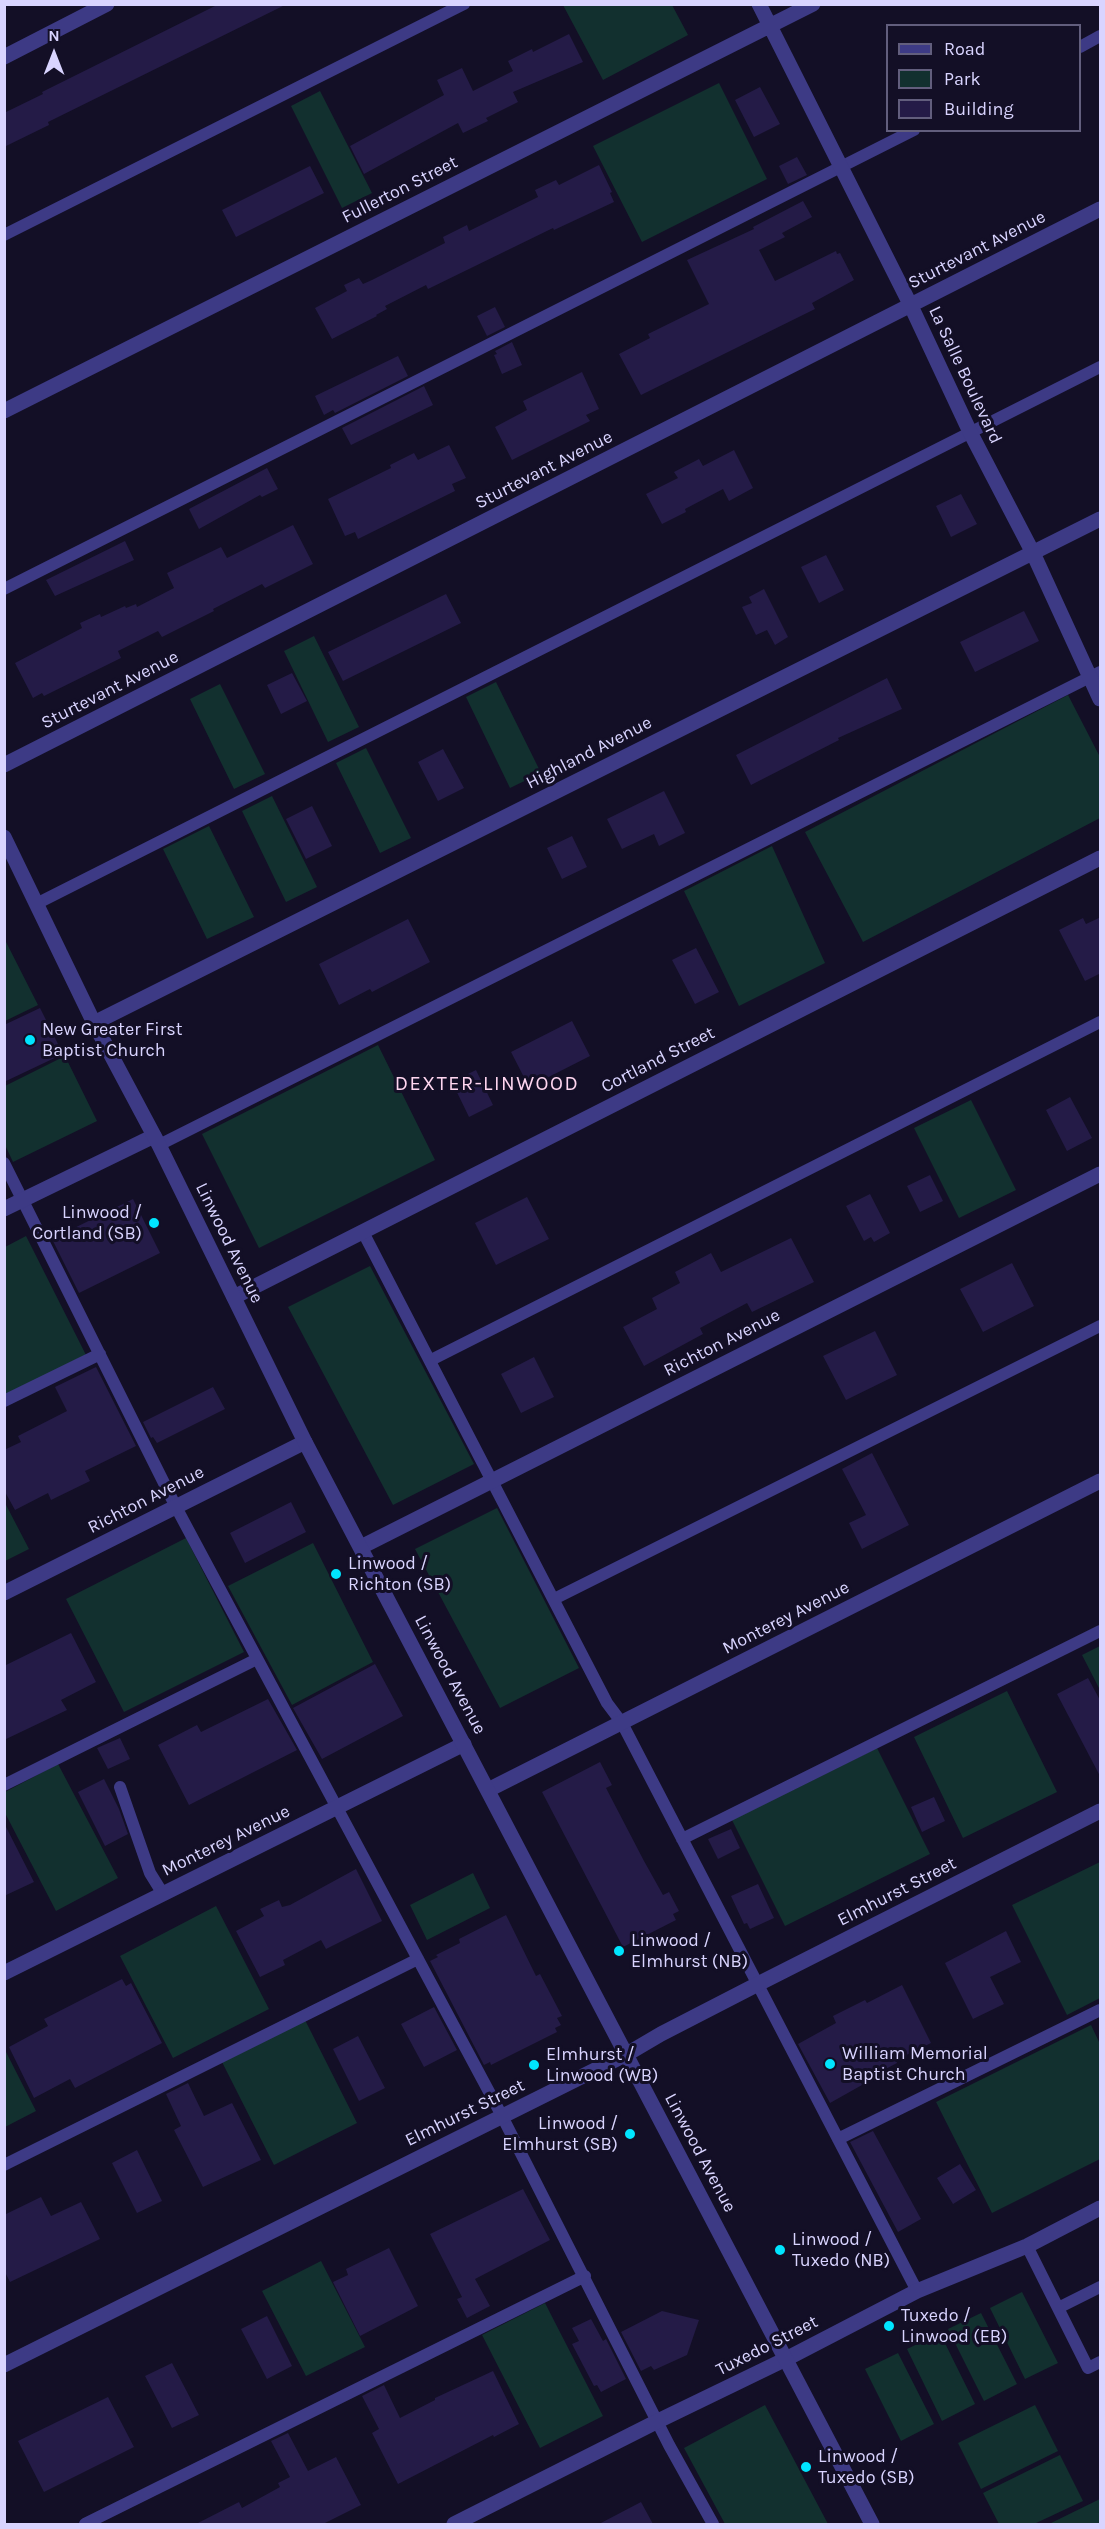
<!DOCTYPE html>
<html>
<head>
<meta charset="utf-8">
<style>
	body { margin:0 }
	#map { position:relative; width:1105px; height:2529px; overflow:hidden; background:#130f26; font-family:Karla,sans-serif }
	canvas { display:block }
	.frame { position:absolute; inset:0; border:6px solid #d9d4ff; pointer-events:none }
	.legend { position:absolute; left:886px; top:24px; width:195px; height:108px; box-sizing:border-box; background:#130f26; border:2px solid #625e7d; margin:0; padding:8px 10px; list-style:none; font-size:18px; color:#d9d4ff }
	.legend li { display:flex; align-items:center; gap:12px; height:30px }
	.legend b { width:30px; border:2px solid #625e7d }
	.north { position:absolute; left:24px; top:24px; width:60px; height:60px; -webkit-text-stroke:4px #130f26; paint-order:stroke; rotate:0deg; font-size:16px; font-weight:700; line-height:24px; text-align:center; color:#d9d4ff }
	.north::after { content:''; display:block; margin:auto; width:21px; height:27px; background:#d9d4ff; clip-path:polygon(50% 0,100% 100%,50% 72%,0 100%) }
</style>
</head>
<body>
<div id="map">
<canvas width="1105" height="2529"></canvas>
<div class="frame"></div>
<ul class="legend">
<li><b style="height:8px;background:#3d3a85"></b>Road</li>
<li><b style="height:16px;background:#12302f"></b>Park</li>
<li><b style="height:16px;background:#241b47"></b>Building</li>
</ul>
<div class="north">N</div>
</div>
<script>
const ctx = document.querySelector('canvas').getContext('2d');
ctx.lineJoin = 'round';
function fill(path, color) { ctx.fillStyle = color; ctx.fill(path, 'evenodd'); }
function trace(path, color, width, dash) { ctx.strokeStyle = color; ctx.lineWidth = width; ctx.lineCap = dash ? 'butt' : 'round'; ctx.setLineDash(dash || []); ctx.stroke(path); }
function label(font, color, halo, rows, align = 'center') {
  ctx.font = font + ' Karla,sans-serif'; ctx.lineWidth = 6; ctx.setLineDash([]); ctx.textBaseline = 'middle'; ctx.strokeStyle = halo; ctx.fillStyle = color; for (const [text, x, y, turn = 0] of rows) {
    ctx.save(); ctx.translate(x, y); ctx.rotate((+turn || 0) * Math.PI / 180); ctx.textAlign = isNaN(turn) ? turn : align; if (halo) ctx.strokeText(text, 0, 0); ctx.fillText(text, 0, 0); ctx.restore();
  }
}
fill(new Path2D(`
	M563,5H672L688,35L603,80Z
	M719,83L767,179L642,242L593,146Z
	M320,91L372,193L342,208L291,106Z
	M314,636L359,727L328,742L284,651Z
	M496,682L541,773L510,788L466,697Z
	M220,684L265,774L234,789L190,699Z
	M1068,695L1100,757V818L863,942L805,832Z
	M366,748L411,838L380,853L336,763Z
	M272,796L317,887L286,902L242,811Z
	M209,826L254,917L207,939L163,849Z
	M772,846L825,963L739,1006L684,891Z
	M4,938L38,1005L5,1021H4Z
	M378,1045L435,1160L259,1248L202,1134Z
	M65,1056L97,1121L13,1162L5,1145V1086Z
	M971,1100L1016,1190L959,1218L914,1128Z
	M26,1236L86,1355L5,1396V1247Z
	M370,1266L474,1464L393,1505L288,1307Z
	M4,1501L29,1549L5,1561H4Z
	M497,1508L579,1668L500,1708L415,1549Z
	M186,1538L244,1652L124,1712L66,1599Z
	M313,1543L373,1662L292,1705L228,1586Z
	M1100,1646V1690L1082,1655Z
	M1007,1691L1057,1792L963,1838L914,1737Z
	M877,1748L930,1854L785,1926L732,1820Z
	M58,1764L118,1878L56,1911L5,1813V1792Z
	M1100,1862V1998L1067,2015L1012,1905Z
	M473,1873L490,1908L427,1940L410,1905Z
	M216,1906L269,2009L173,2058L120,1956Z
	M305,2020L357,2123L274,2165L222,2062Z
	M1091,2025L1100,2044V2159L992,2213L936,2102Z
	M4,2048L36,2111L5,2127H4Z
	M321,2261L365,2347L306,2376L262,2291Z
	M1022,2292L1058,2363L1025,2379L990,2308Z
	M545,2303L603,2416L540,2448L482,2335Z
	M981,2313L1017,2384L984,2401L948,2329Z
	M940,2333L975,2404L942,2421L907,2349Z
	M898,2353L934,2424L901,2441L865,2369Z
	M765,2405L828,2524H725L684,2448Z
	M1035,2405L1058,2451L981,2489L958,2443Z
	M1060,2455L1083,2501L1034,2524H999L983,2493Z
	M1100,2499V2524H1049Z`), '#12302f');
fill(new Path2D(`
	M219,4H287L48,122L49,125L4,147V113L43,94L42,92Z
	M569,34L583,62L513,92L518,102L486,118L488,121L463,133L458,123L364,174L350,146L444,95L437,80L462,68L473,91L513,71L508,61L532,49L533,52Z
	M760,87L780,124L754,137L735,100Z
	M797,157L807,175L788,184L779,166Z
	M599,165L612,192L610,193L614,202L554,230L553,228L428,289L426,285L385,306L387,309L376,315L377,316L332,339L315,308L347,291L344,285L359,278L363,284L372,280L445,243L443,237L467,225L469,231L538,197L535,190L556,180L559,185Z
	M310,166L324,193L236,237L222,210Z
	M803,201L812,217L782,233L785,237L759,250L775,281L836,251L837,254L840,253L854,280L812,303L815,309L641,395L619,354L650,338L648,334L709,304L687,260L754,229L753,227Z
	M495,307L505,327L487,336L477,316Z
	M512,342L522,365L502,374L494,355L497,354L495,351Z
	M398,356L408,376L335,413L333,410L324,415L315,396Z
	M582,372L599,409L586,415L590,421L512,460L495,427L527,410L523,401Z
	M424,386L433,405L351,445L342,428Z
	M449,445L466,478L452,484L455,491L358,539L355,532L345,536L328,499L391,468L390,465L414,453L418,460Z
	M734,450L753,488L729,501L723,489L685,509L686,512L662,524L646,494L678,478L674,472L699,459L703,466Z
	M267,468L278,489L262,497L260,495L199,529L189,509Z
	M961,494L977,524L951,537L936,506Z
	M293,525L313,564L265,588L262,584L213,609L214,611L162,637L158,631L118,651L121,658L44,696L42,693L33,698L15,663L82,628L80,623L100,614L101,617L125,606L126,608L136,604L137,607L174,588L167,573L221,547L227,558Z
	M125,541L134,560L55,596L46,580Z
	M826,555L844,590L819,603L801,567Z
	M764,589L788,637L775,645L767,630L756,635L742,607L752,603L749,597Z
	M446,594L461,623L343,681L328,652Z
	M1024,611L1039,641L975,672L960,642Z
	M292,673L307,701L281,714L267,685Z
	M887,678L902,709L838,738L839,740L751,785L736,755Z
	M443,749L464,788L438,801L418,762Z
	M664,791L685,833L659,846L654,834L622,849L607,819Z
	M312,806L332,846L306,859L286,819Z
	M572,836L587,867L562,879L547,848Z
	M1101,917V973L1085,981L1059,930L1083,918L1086,924Z
	M408,919L430,962L372,992L370,989L339,1005L319,964Z
	M696,948L719,992L695,1004L672,960Z
	M40,1008L63,1054L4,1082V1025Z
	M572,1021L590,1056L529,1087L511,1052Z
	M476,1070L493,1105L469,1117L452,1082Z
	M1070,1097L1092,1138L1067,1151L1046,1110Z
	M930,1175L943,1201L920,1212L907,1186Z
	M870,1194L890,1233L874,1242L871,1237L864,1241L846,1206Z
	M527,1197L549,1239L496,1265L475,1223Z
	M133,1199L160,1253L79,1293L52,1239Z
	M791,1238L814,1282L752,1312L747,1303L700,1328L703,1334L644,1366L623,1327L657,1309L652,1298L680,1283L675,1272L711,1253L721,1272Z
	M1012,1263L1034,1306L983,1332L960,1289Z
	M875,1331L897,1375L846,1400L823,1356Z
	M534,1357L554,1397L521,1413L501,1374Z
	M96,1367L136,1446L85,1471L90,1481L51,1500L48,1493L15,1510L4,1490V1450L21,1442L18,1436L67,1411L55,1387Z
	M213,1387L225,1409L157,1443L153,1437L151,1438L143,1422Z
	M872,1453L909,1525L862,1549L849,1523L866,1515L842,1469Z
	M291,1502L306,1532L245,1563L230,1533Z
	M71,1633L96,1682L61,1700L67,1710L4,1740V1666Z
	M375,1664L403,1716L322,1759L293,1708Z
	M1088,1678L1101,1702V1778L1057,1694Z
	M268,1699L297,1750L189,1805L158,1745L197,1725L201,1732Z
	M120,1738L130,1759L108,1769L97,1748Z
	M600,1762L612,1785L606,1788L644,1861L663,1895L669,1892L679,1911L673,1914L676,1920L623,1947L542,1792Z
	M104,1779L119,1809L128,1834L105,1846L78,1792Z
	M934,1797L945,1821L922,1832L911,1807Z
	M4,1823L34,1882L4,1896Z
	M731,1829L740,1848L718,1859L708,1839Z
	M356,1869L382,1921L326,1949L321,1940L283,1960L285,1965L260,1977L236,1931L264,1916L260,1909L279,1900L282,1907L290,1905Z
	M758,1884L774,1918L750,1929L747,1923L744,1924L731,1896Z
	M506,1915L536,1976L540,1974L562,2016L557,2018L561,2025L555,2028L557,2032L491,2065L490,2062L484,2065L430,1961L438,1957L436,1955L460,1943L459,1939Z
	M1006,1931L1021,1962L990,1977L1004,2004L973,2019L945,1963Z
	M122,1979L126,1986L131,1983L162,2043L75,2088L70,2079L34,2098L9,2047L48,2026L44,2019Z
	M902,1985L931,2043L896,2060L897,2063L861,2082L862,2085L830,2103L798,2044L836,2023L833,2016L865,2000L867,2003Z
	M434,2007L457,2050L424,2067L401,2024Z
	M358,2036L385,2088L359,2101L333,2049Z
	M188,2083L204,2116L232,2103L261,2160L203,2187L174,2130L181,2126L166,2094Z
	M873,2131L921,2219L898,2232L850,2142Z
	M137,2150L162,2201L137,2213L112,2163Z
	M960,2164L976,2190L953,2204L937,2178Z
	M523,2189L550,2240L475,2279L490,2306L467,2318L457,2299L462,2297L430,2234Z
	M41,2197L51,2216L81,2202L100,2239L10,2282L4,2270V2215Z
	M389,2248L418,2306L360,2336L333,2282L348,2275L346,2269Z
	M662,2311L699,2320L687,2355L654,2370L651,2366L641,2371L621,2332Z
	M267,2316L292,2366L267,2379L241,2329Z
	M591,2319L603,2341L606,2339L626,2379L601,2392L597,2385L594,2386L572,2344L579,2341L572,2328Z
	M172,2363L199,2415L172,2428L145,2376Z
	M493,2371L519,2424L494,2437L493,2435L398,2484L372,2433L379,2429L362,2396L384,2385L400,2418L435,2400V2398Z
	M108,2397L134,2447L44,2492L18,2441Z
	M288,2433L308,2471L336,2457L361,2505L323,2524H196L239,2502L242,2508L280,2487L278,2483L290,2477L271,2441Z
	M641,2502L653,2524H599Z`), '#241b47');
trace(new Path2D(`
	M1080,47L1100,36
	M4,235L464,4
	M4,589L914,130
	M36,904L1100,367
	M159,1145L1100,672
	M4,1163L176,1507L502,2116L669,2445L713,2524
	M363,1232L607,1703L622,1723L917,2291
	M431,1360L1100,1022
	M4,1401L100,1354
	M554,1599L1100,1326
	M4,1785L257,1659
	M120,1787L150,1873L163,1894
	M682,1839L1100,1631
	M838,2139L1100,2010
	M4,2165L418,1959
	M1027,2246L1088,2368L1100,2362
	M1058,2308L1100,2287
	M85,2524L585,2276`), '#3d3a85', 12);
trace(new Path2D(`
	M759,4L911,306L970,432L1033,553L1100,699
	M4,57L107,4
	M4,411L813,4
	M4,765L1100,209
	M94,1023L1100,519
	M4,1209L154,1136
	M234,1297L1100,858
	M361,1547L1100,1174
	M4,1593L305,1442
	M488,1790L1100,1481
	M4,1973L464,1744
	M4,2365L627,2054L661,2034L758,1984L1100,1811
	M454,2524L658,2421L786,2359L917,2291L1027,2246L1100,2208`), '#3d3a85', 15);
trace(new Path2D(`
	M4,837L94,1023L159,1145L305,1442L872,2524`), '#3d3a85', 15);
for (const [x, y, r, color] of [
	[30,1040,6,"#00e5ff"],
	[154,1223,6,"#00e5ff"],
	[336,1574,6,"#00e5ff"],
	[619,1951,6,"#00e5ff"],
	[830,2064,6,"#00e5ff"],
	[534,2065,6,"#00e5ff"],
	[630,2134,6,"#00e5ff"],
	[780,2250,6,"#00e5ff"],
	[889,2326,6,"#00e5ff"],
	[806,2467,6,"#00e5ff"]
]) { const dot = new Path2D(); dot.arc(x, y, r, 0, 2 * Math.PI); ctx.fillStyle = color; ctx.fill(dot); trace(dot, '#130f26', 2); }
label('18px', '#d9d4ff', '#130f26', [
	["Fullerton Street",400,190,-27],
	["Sturtevant Avenue",977,250,-27],
	["La Salle Boulevard",965,375,65],
	["Sturtevant Avenue",544,470,-27],
	["Sturtevant Avenue",110,690,-27],
	["Highland Avenue",589,753,-27],
	["Cortland Street",658,1060,-27],
	["Linwood Avenue",229,1243,64],
	["Richton Avenue",722,1343,-27],
	["Richton Avenue",146,1500,-27],
	["Monterey Avenue",786,1618,-27],
	["Linwood Avenue",450,1675,62],
	["Monterey Avenue",226,1841,-26],
	["Elmhurst Street",897,1892,-27],
	["Elmhurst Street",465,2113,-26],
	["Linwood Avenue",700,2153,62],
	["Tuxedo Street",767,2346,-27]
]);
label('18px', '#d9d4ff', '#130f26', [
	["New Greater First",42,1030],
	["Baptist Church",42,1051],
	["Linwood /",142,1213,"right"],
	["Cortland (SB)",142,1234,"right"],
	["Linwood /",348,1564],
	["Richton (SB)",348,1585],
	["Linwood /",631,1941],
	["Elmhurst (NB)",631,1962],
	["William Memorial",842,2054],
	["Baptist Church",842,2075],
	["Elmhurst /",546,2055],
	["Linwood (WB)",546,2076],
	["Linwood /",618,2124,"right"],
	["Elmhurst (SB)",618,2145,"right"],
	["Linwood /",792,2240],
	["Tuxedo (NB)",792,2261],
	["Tuxedo /",901,2316],
	["Linwood (EB)",901,2337],
	["Linwood /",818,2457],
	["Tuxedo (SB)",818,2478]
], 'left');
ctx.letterSpacing = '1.5px';
label('20px', '#ffd6f0', '#130f26', [
	["DEXTER-LINWOOD",487,1084]
]);
ctx.letterSpacing = '0px';
</script>
</body>
</html>
